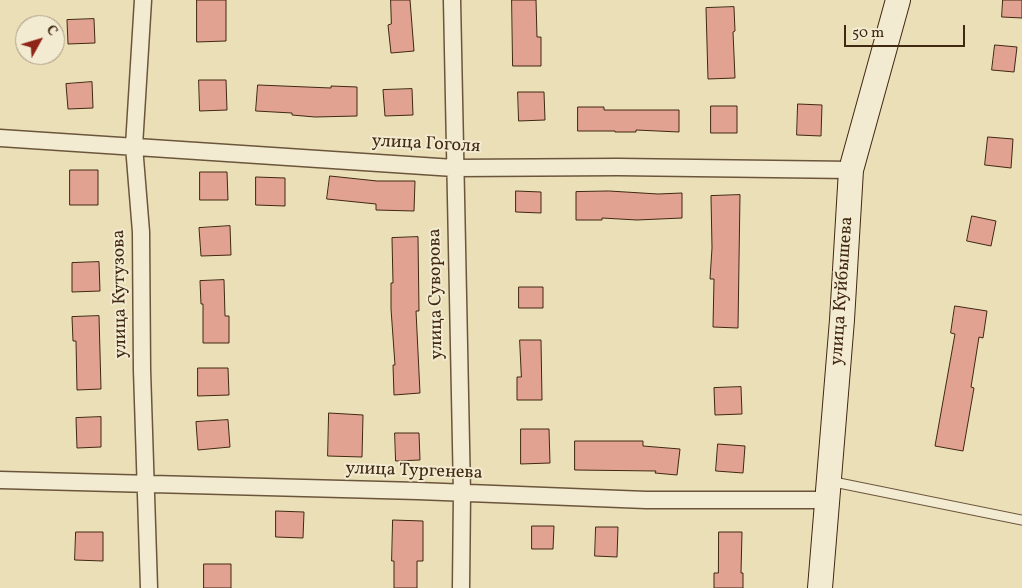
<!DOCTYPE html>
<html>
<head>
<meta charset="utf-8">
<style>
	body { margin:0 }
	#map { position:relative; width:1022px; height:588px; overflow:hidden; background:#ebdfb8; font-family:Vollkorn,serif }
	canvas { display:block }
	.north { position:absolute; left:15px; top:15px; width:50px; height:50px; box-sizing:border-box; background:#f2ead1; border:1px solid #ab9c84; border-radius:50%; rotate:51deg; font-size:14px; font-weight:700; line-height:20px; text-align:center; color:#402811 }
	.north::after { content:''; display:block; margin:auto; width:18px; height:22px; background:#8f2418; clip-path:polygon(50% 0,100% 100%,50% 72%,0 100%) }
	.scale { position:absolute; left:844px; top:25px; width:121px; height:22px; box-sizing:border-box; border:2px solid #402811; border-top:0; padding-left:6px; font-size:15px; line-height:18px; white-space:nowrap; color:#402811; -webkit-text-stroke:4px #f2ead1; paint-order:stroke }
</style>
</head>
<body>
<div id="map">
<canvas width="1022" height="588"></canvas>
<div class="north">С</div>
<div class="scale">50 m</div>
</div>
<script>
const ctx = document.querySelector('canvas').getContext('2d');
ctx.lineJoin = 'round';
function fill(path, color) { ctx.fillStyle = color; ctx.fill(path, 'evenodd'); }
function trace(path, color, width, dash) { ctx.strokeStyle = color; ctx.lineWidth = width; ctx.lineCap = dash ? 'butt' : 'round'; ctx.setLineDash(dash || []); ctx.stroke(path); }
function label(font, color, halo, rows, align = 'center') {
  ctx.font = font + ' Vollkorn,serif'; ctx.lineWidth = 4; ctx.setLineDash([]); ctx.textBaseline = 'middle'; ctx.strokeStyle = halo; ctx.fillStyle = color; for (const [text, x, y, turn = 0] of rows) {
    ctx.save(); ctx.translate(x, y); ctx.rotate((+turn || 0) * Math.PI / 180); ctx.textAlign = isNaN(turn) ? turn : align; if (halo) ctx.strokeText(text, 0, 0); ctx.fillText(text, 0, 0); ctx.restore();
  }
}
const building = new Path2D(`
	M197,0H226V41L197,42Z
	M391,0H410L414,51L391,53L388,25L391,24Z
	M512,0H536L537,37H541V66H513Z
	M1003,0H1022V18L1002,17Z
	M734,7L735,31L733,32L735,78L708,79L706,8Z
	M94,19L95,43L68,44L67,20Z
	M995,45L1017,47L1014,72L992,70Z
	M199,80H226L227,110L200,111Z
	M92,82L93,108L68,109L66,84Z
	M258,85L331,88V86L357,87V116L315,117L292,115V113L256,111Z
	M412,89L413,115L385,116L383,90Z
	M518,92H544L545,120L519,121Z
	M798,104L822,105L821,136L797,135Z
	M711,106H737V133H711Z
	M578,107H604V110H679V132L636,130V132H615V131H578Z
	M988,137L1013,139L1011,168L985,165Z
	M70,170H98V205H70Z
	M200,172H227L228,200H200Z
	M330,176L377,181H415L414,211L376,210V204L327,199Z
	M256,177L285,178V206L256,205Z
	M516,191L541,192V213L516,212Z
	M609,191L658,194L682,193V218L637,220L602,218V220H576V192Z
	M740,195L738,328L713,327L714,279H710L712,248L711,196Z
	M972,216L996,221L991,246L967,241Z
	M230,226L231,255L201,256L199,228Z
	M418,237L419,311H416L420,393L394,395L393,365H395L391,309V283H393L392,238Z
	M99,262L100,291L72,292V263Z
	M224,280L225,316H229V343H203V304H201L200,281Z
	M519,287H543V308H519Z
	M955,306L987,311L983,338L979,337L971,387L974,388L963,451L935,446L955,334L951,333Z
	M99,316L101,389L77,390L76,341H73L72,317Z
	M520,340H541L542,400H517V377H521Z
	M198,368H228L229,395L198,396Z
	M741,387L742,414L715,415L714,388Z
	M329,413L363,415L362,457L328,456Z
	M101,417V447L77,448L76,418Z
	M228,420L230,447L198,450L196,422Z
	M521,429H549L550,463L521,464Z
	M395,433H419L420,460L396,461Z
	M575,441H643V446L680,449L677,475L655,473L656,471L575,470Z
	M718,444L745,446L743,473L716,471Z
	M276,511L304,512L303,538L276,537Z
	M393,520L423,521V561H417V588H394V561H392Z
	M532,526H554L553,549H532Z
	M596,527H618L617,557L595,556Z
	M76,532H103V561L75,560Z
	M719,532H742L741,573H743V588H714V573H718Z
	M204,564H231V588H204Z`);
fill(building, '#e2a292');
trace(building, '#402811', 1);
const lane = new Path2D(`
	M829,481L1022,520`);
const street = new Path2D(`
	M143,0L134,146L141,232L142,370L149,588
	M452,0L462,493L461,588
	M0,138L454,168L618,167L851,170
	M0,480L418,491L646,500H826`);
const secondary = new Path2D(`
	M820,588L842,320L851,170L898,0`);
trace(lane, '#6b563b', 11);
trace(street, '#6b563b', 19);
trace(secondary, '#402811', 26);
trace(lane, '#f2ead1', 9);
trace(street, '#f2ead1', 16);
trace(secondary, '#f2ead1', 24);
label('18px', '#402811', '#f2ead1', [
	["улица Гоголя",426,145,3],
	["улица Куйбышева",843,291,-86],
	["улица Кутузова",121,294,-91],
	["улица Суворова",437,294,-91],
	["улица Тургенева",414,472,2]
]);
</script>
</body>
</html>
